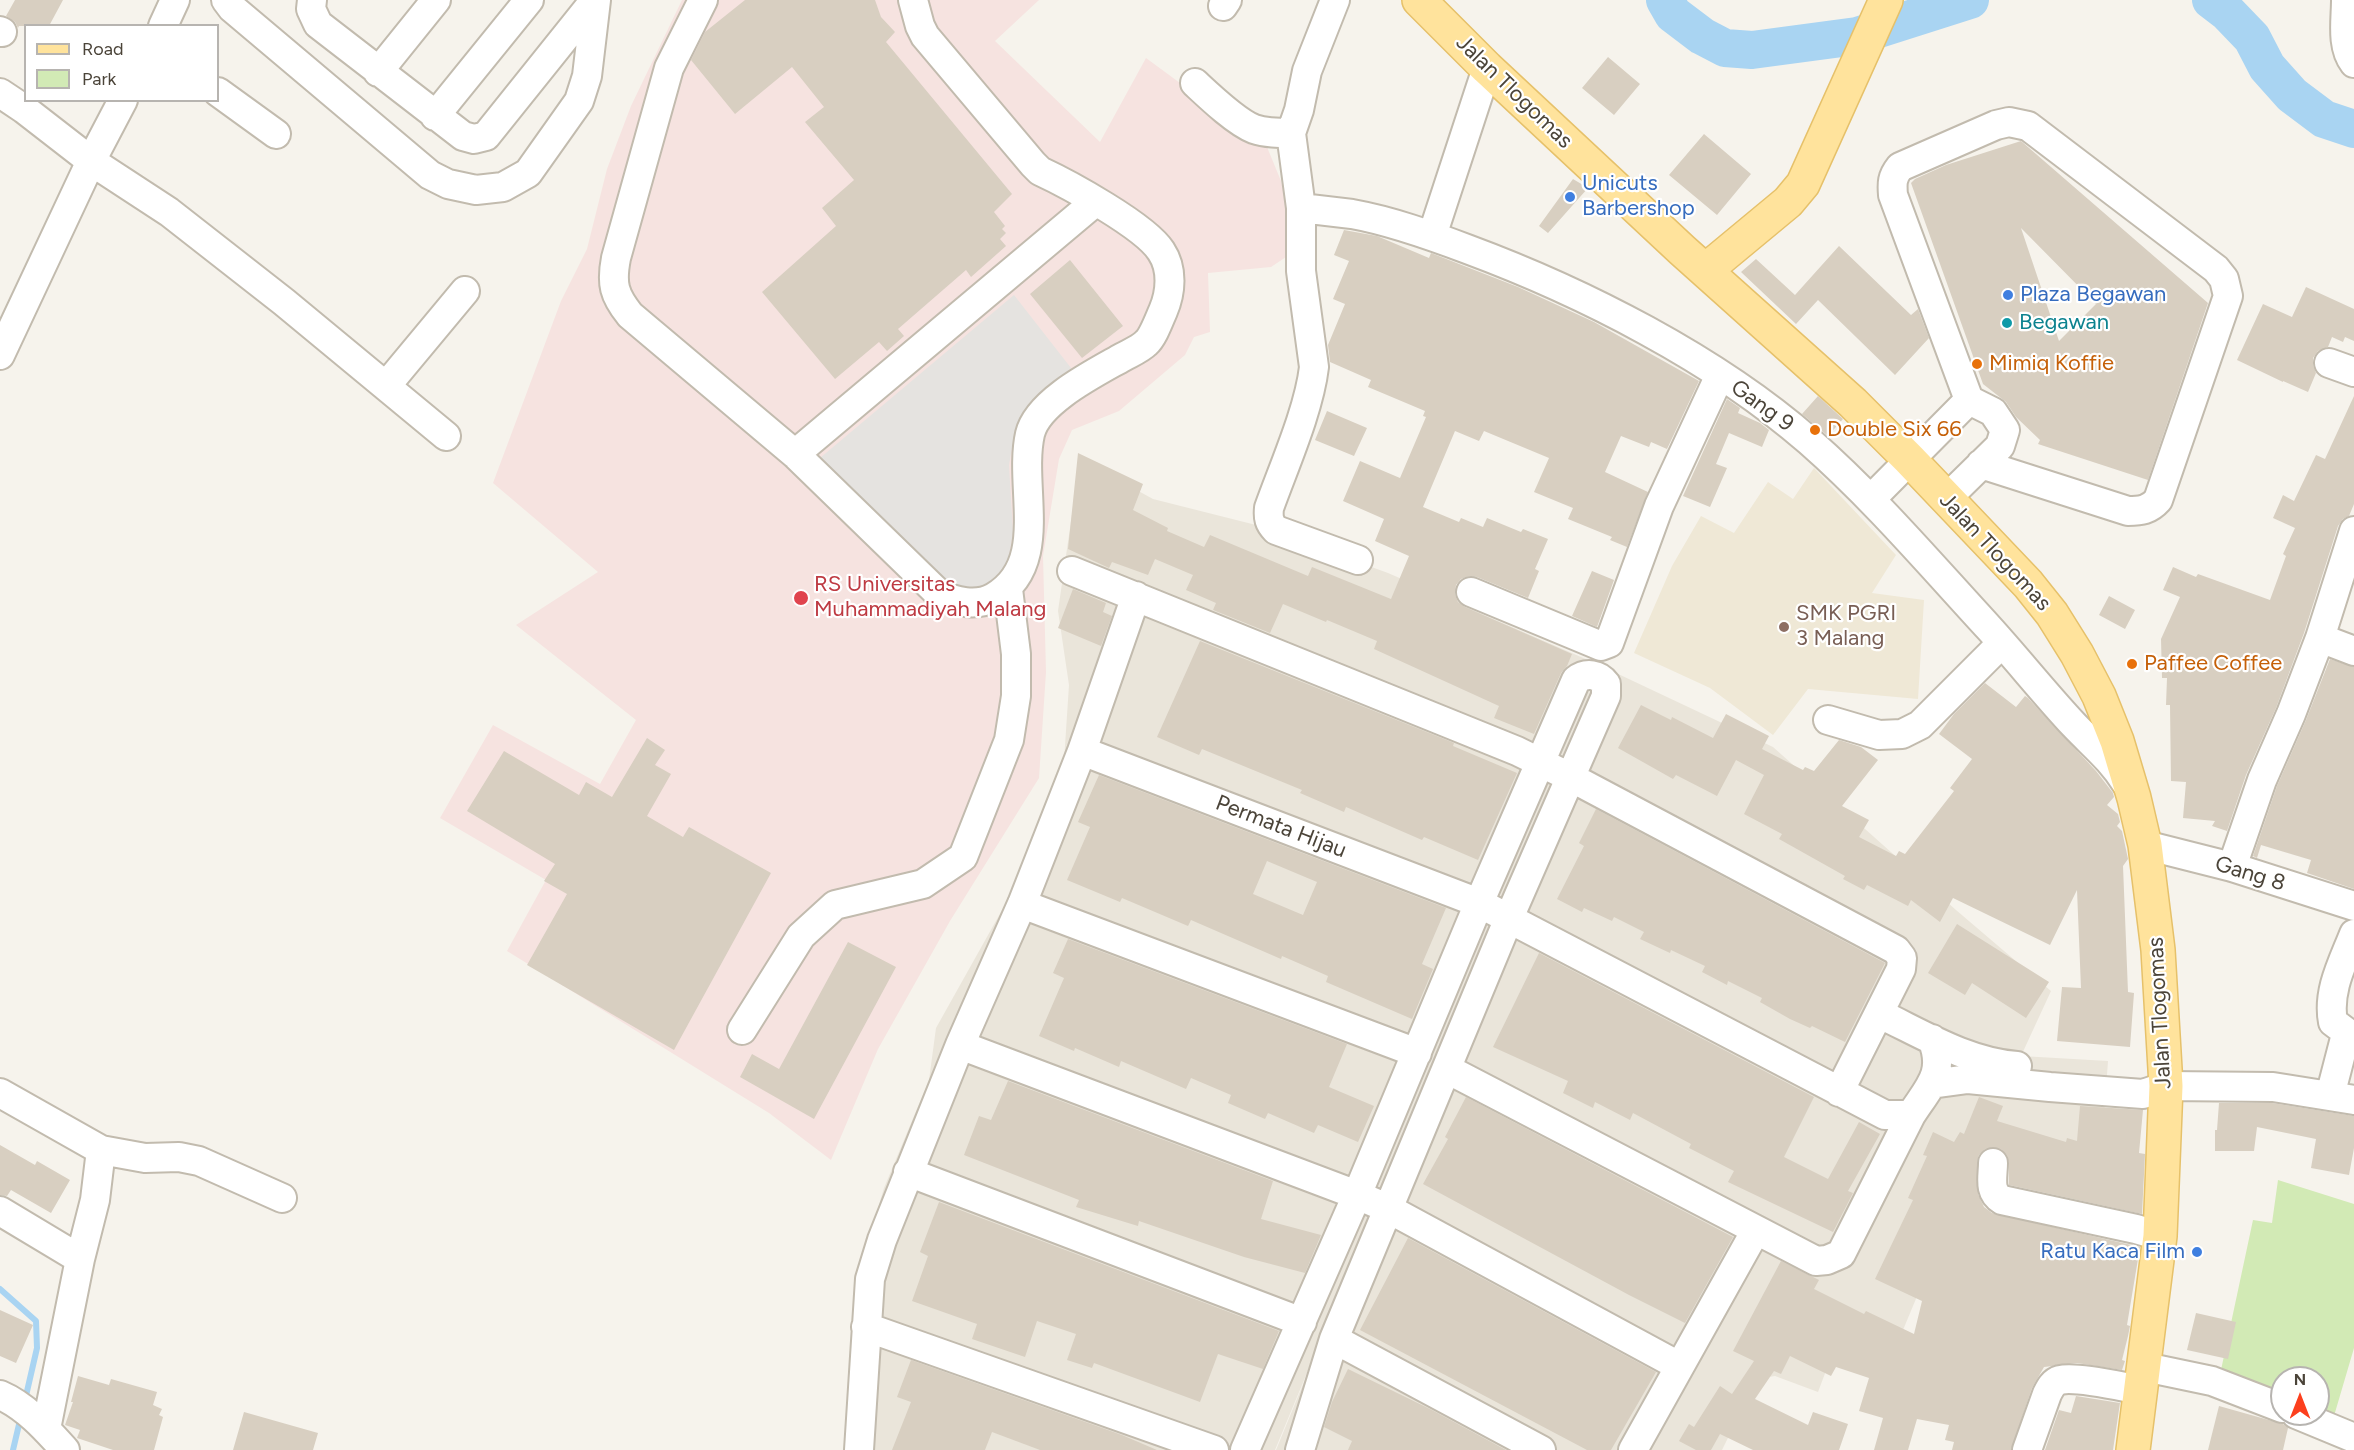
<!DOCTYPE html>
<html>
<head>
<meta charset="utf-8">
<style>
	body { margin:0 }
	#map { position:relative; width:2354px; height:1450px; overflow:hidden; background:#f6f3ec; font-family:Figtree,sans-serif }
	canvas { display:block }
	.legend { position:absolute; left:24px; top:24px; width:195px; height:78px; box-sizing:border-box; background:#fff; border:2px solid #b7b4b0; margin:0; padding:8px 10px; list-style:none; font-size:18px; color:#4b4439 }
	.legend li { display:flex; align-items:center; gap:12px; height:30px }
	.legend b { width:30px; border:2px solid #b7b4b0 }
	.north { position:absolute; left:2270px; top:1366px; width:60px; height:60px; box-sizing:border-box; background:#fff; border:2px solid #b7b4b0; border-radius:50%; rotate:0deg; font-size:16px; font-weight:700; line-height:24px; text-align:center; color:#4b4439 }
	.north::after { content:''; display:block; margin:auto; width:21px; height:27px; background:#fc3f1d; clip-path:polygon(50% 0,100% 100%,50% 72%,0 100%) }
</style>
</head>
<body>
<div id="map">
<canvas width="2354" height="1450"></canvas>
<ul class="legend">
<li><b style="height:8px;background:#ffe39c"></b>Road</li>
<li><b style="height:16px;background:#d2eab5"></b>Park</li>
</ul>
<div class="north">N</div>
</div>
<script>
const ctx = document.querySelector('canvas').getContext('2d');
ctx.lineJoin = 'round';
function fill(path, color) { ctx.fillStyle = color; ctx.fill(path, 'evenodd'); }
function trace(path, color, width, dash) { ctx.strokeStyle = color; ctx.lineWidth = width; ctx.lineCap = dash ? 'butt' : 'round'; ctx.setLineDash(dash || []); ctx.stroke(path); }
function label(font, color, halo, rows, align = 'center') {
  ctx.font = font + ' Figtree,sans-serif'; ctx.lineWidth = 4.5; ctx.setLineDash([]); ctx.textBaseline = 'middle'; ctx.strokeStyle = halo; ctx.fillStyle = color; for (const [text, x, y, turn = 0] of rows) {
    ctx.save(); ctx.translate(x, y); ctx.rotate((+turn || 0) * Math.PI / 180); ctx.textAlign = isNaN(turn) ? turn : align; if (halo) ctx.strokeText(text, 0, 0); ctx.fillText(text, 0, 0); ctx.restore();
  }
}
fill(new Path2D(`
	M1080,459L1153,499L1256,525L1388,573L1597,664L1773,747L1956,910L2051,991L2021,1056L2108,1061L2099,1186L2082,1183L1978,1150L1888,1366L1838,1339L1818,1392L1775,1376L1757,1379L1722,1450H1276L1358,1250L1275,1450H847L860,1267L884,1188L929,1080L936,1028L1011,894L1064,761L1069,685L1058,611Z`), '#eae5da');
fill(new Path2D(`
	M1814,468L1896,555L1872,593L1924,600L1918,699L1808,689L1773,735L1710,688L1634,653L1672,566L1701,516L1734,533L1768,482L1793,499Z`), '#efe8d6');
fill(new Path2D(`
	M682,0H1039L995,41L1100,142L1146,58L1267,147L1281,181L1287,206L1286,257L1271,267L1208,273L1210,332L1194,337L1185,355L1119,411L1072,430L1059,459L1043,556L1046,672L1039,778L950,921L878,1049L831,1160L769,1113L507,951L546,880L440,818L493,725L600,784L636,720L516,625L598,572L493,483L561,301L587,249L607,169L631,106Z`), '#f6e3e0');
fill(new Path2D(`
	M2278,1180L2354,1204V1348L2334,1416L2318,1410V1378H2282V1395L2221,1370L2253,1220L2272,1223Z`), '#d2eab5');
fill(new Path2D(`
	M1014,295L1071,368L1015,431L1009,465L1013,533L1008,561L999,579L980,589L957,591L820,458Z`), '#e5e3e0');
trace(new Path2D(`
	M0,1289L36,1321L37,1348L25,1400
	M13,1450L21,1416`), '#a9d4f2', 6);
trace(new Path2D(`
	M1665,0L1673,14L1702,36L1725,48L1752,50L1857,36L1970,0
	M2211,0L2228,13L2252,38L2267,67L2292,95L2324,119L2354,129`), '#a9d4f2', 38);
fill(new Path2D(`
	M15,0H63L49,26H19L18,28L15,22L6,16Z
	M745,0H875L881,17L895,32L886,42L1012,194L994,212L1005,226L1002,229L1006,233L1000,239L1006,246L971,277L966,270L898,329L904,336L887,351L879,342L835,379L762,292L836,226L822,208L854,180L805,122L824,107L792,67L735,114L691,60L705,32Z
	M1608,57L1640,84L1614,115L1582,88Z
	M1704,134L1751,174L1717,215L1669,175Z
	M2021,141L2208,303L2148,480L2038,444L2040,440L2016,417L2006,402L1983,384L1911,183L1915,179L1946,165ZM2021,228L2096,304L2059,341Z
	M1573,179L1588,188L1548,233L1539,226Z
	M1344,230L1377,236L1429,258L1431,253L1518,287L1594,322L1699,381L1667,449L1651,442L1649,447L1621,436L1605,472L1648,492L1627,547L1610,540L1612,537L1568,519L1573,508L1534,492L1549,458L1484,431L1479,441L1455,431L1423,507L1459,522L1461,518L1483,527L1487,518L1521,532L1523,529L1548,539L1535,569L1539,571L1528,598L1477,577L1469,576L1461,579L1456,585L1455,594L1458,602L1465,607L1572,654L1567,666L1561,673L1534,734L1494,718L1499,706L1374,649L1377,641L1327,620L1326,622L1283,604L1270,633L1213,610L1216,603L1186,590L1193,575L1155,559L1148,575L1112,562L1109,568L1068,549L1078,453L1143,484L1133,510L1168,528L1167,531L1204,547L1210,535L1308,576L1312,567L1391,599L1409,556L1375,541L1384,519L1343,501L1360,461L1400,478L1426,417L1423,416L1425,411L1368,387L1371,380L1330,362L1328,345L1345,304L1333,299L1349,261L1334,255Z
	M1839,246L1911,315L1918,309L1929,338L1895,375L1818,300L1796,324L1741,272L1756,259L1795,295Z
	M1070,260L1123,326L1082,358L1030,294Z
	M2306,287L2354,309V341L2345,337L2343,342L2332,337L2328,347L2318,351L2313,358V365L2316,373L2308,392L2283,381V382L2237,360L2263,304L2292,317Z
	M1818,396L1843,419L1828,436L1802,414Z
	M2354,396V504L2349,516L2343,519L2338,526L2304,633L2276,708L2246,775L2227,831L2212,826L2215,821L2183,818L2186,782L2171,781L2170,705H2166L2167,678H2162L2161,639L2180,597L2163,590L2173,567L2196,577L2198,574L2270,600L2286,556L2283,554L2295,528L2273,518L2283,495L2294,501L2316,455L2325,459Z
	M1727,399L1740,408L1738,413L1760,423L1769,430L1762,447L1729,433L1716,464L1727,468L1710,507L1683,496Z
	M1327,411L1367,428L1354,456L1315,440Z
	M1592,571L1614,580L1597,627L1572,616Z
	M1073,589L1106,603L1103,612L1112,616L1101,646L1058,628Z
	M2109,596L2135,610L2125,629L2099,615Z
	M1200,641L1454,743L1453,746L1517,773L1478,860L1424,837L1422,840L1346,807L1344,812L1300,793L1302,790L1202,749L1199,755L1157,737Z
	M2330,659L2354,667V889L2307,873L2311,860L2261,845L2257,858L2253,856L2277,786L2306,720Z
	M1985,683L2016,707L2025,696L2028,698L2096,771L2113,793L2114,797L2107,805L2118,814L2120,822L2117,826L2122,831L2128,859L2123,866L2128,992L2134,993L2130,1047L2057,1041L2062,987L2081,988L2077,890L2050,945L1953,898L1940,922L1911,900L1908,906L1867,885L1864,890L1843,879L1845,876L1779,839L1782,834L1744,814L1764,775L1736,760L1717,796L1676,775L1673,779L1618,748L1641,705L1671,720L1672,717L1713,738L1726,714L1769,736L1762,749L1803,770L1805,767L1814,771L1839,740L1861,747L1878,760L1842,806L1869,820L1859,837L1896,856L1899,851L1905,854L1954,791L1950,788L1972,759L1939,734L1954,714Z
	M647,738L665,750L655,765L671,774L647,816L683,837L689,827L771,873L674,1050L527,965L567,894L544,881L555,864L467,811L504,751L579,795L586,782L612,797Z
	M1099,775L1446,908L1422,964L1433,969L1412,1019L1326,982L1328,976L1282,956L1281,959L1191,920L1188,926L1122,898L1120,902L1067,880L1090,827L1078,822ZM1267,861L1317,882L1303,915L1253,894Z
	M1596,809L1885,963L1845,1042L1812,1026L1810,1028L1790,1019L1760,1002L1762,998L1728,981L1727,985L1702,972L1705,966L1671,950L1670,953L1640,939L1644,932L1614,917L1612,921L1584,908L1582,912L1557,899L1584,846L1579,843Z
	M1957,924L2049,982L2026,1018L1972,983L1965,995L1928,973Z
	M1068,939L1347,1044L1329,1087L1374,1106L1358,1142L1318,1125L1314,1133L1268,1113L1265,1119L1228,1103L1231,1095L1191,1078L1186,1089L1121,1061L1119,1067L1075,1048L1074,1051L1039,1036L1064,978L1053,973Z
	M848,942L896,967L814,1119L740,1077L752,1054L779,1069Z
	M1539,953L1814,1097L1784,1157L1828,1179L1859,1122L1880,1134L1848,1191L1853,1193L1833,1232L1728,1182L1734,1171L1689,1148L1691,1144L1633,1113L1630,1120L1595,1102L1593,1108L1563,1093L1568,1081L1493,1047Z
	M1008,1081L1273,1181L1261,1219L1321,1235L1305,1273L1244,1257L1139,1221L1138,1226L1076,1207L1079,1200L964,1155L979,1116L991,1120Z
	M1466,1097L1733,1237L1685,1323L1629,1295L1423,1184L1448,1139L1445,1137Z
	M1979,1097L2003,1106L1997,1121L2066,1142L2067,1138L2077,1141L2080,1106L2143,1110L2139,1153L2145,1154L2142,1214L2009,1185V1163L2007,1155L2001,1149L1993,1147L1985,1149L1979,1155L1977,1162L1978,1194L1984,1207L1992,1213L2140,1247L2127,1325L2130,1326L2128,1336L2122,1360L2125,1361L2122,1370L2077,1363L2044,1367L2032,1388L2011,1450H1952L1954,1442L1945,1440L1949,1425L1917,1419L1908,1450H1874L1883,1418L1859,1411L1869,1378L1836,1367L1831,1376L1790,1356L1781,1374L1774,1371L1755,1399L1808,1425L1813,1412L1848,1424L1839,1450H1753L1720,1434L1711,1450H1696L1679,1441L1689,1424L1694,1427L1720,1386L1732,1394L1754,1361L1733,1351L1781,1261L1819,1280L1814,1289L1864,1314L1866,1311L1914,1334L1922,1301L1875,1279L1913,1200L1908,1198L1927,1156L1923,1155L1933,1132L1954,1142L1960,1132L1964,1134Z
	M2219,1103H2272L2354,1116V1148L2349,1175L2311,1168L2316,1139L2257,1127L2254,1151H2215V1130H2217Z
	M0,1145L35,1165L37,1161L70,1180L51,1213L11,1190L7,1196L0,1195Z
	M939,1202L1279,1331L1263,1369L1218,1354L1200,1402L1094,1363L1092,1368L1067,1360L1076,1334L1037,1321L1025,1357L972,1339L977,1324L912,1301L928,1256L920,1252Z
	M1408,1238L1656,1372L1611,1450H1587L1360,1330Z
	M0,1310L33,1325L16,1363L0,1356Z
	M2196,1313L2236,1322L2228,1359L2187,1350Z
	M911,1360L1122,1435L1157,1450H1040L992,1432L985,1450H892L911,1402L897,1397Z
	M1348,1369L1430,1409L1506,1450H1348L1352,1441L1324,1427L1332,1402Z
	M78,1376L109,1385L111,1379L157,1392L153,1405L162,1409L159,1415L163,1417L154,1450H113L77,1438L80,1430L65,1425L73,1402H71Z
	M2076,1396L2120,1403L2113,1450H2045L2059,1410L2071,1413Z
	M2219,1406L2283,1424L2288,1428L2283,1450H2208Z
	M244,1412L318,1433L313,1450H233Z`), '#d8cfc1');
const minor = new Path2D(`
	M226,0L232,8L430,175L448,184L476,190L503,187L528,173L579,101L587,76L596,0
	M312,0L311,9L318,24L463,136L474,139L486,136L595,0
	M703,0L669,68L616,258C611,284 614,295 630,315L795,454L938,593C954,602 977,607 994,597C1051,564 1018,487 1030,434C1038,401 1095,373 1123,357C1130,353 1140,349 1146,343C1153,337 1159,320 1163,311C1171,292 1173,269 1161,251C1145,226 1068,184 1040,171L1033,164L925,36L920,26L913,0
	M1335,0L1307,71L1299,110L1291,133L1301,208V271L1314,367C1309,410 1284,466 1269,508C1268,518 1269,523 1276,530L1358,560
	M2346,0C2346,20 2341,46 2354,63
	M1223,6L1227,0
	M163,26L175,0
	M0,31L2,32
	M378,72L436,0
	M1195,83C1209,96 1236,122 1254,129C1266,133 1279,133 1291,133
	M218,92L276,134
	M0,93L24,109L91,161L169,212L284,302L446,436
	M435,116L529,0
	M1301,208C1318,210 1335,212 1352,214C1391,221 1430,235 1467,249C1583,292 1715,359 1809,441C1874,498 1930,564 1989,628C2018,660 2045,694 2074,725C2093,745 2112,760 2126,783
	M1432,236L1487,68
	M0,355L91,161L123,100
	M2329,363L2354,372
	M386,386L465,291
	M795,454L1095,202
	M1871,499L1969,400
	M1946,499L2000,446L2005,430L1993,412L1969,400L1893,195C1892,183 1892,177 1900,167L1996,125L2009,122L2028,126L2216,269L2224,279L2228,296L2158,500C2149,510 2141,511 2128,511L1981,464
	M1072,571L1517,751L1572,778L1896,950L1902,958L1901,969L1839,1092
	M1471,592L1601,646L1609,643L1659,506L1720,375
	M2320,638L2354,651
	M1828,720L1879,735L1902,734L1920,725L2002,643
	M1082,751L1479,903L1885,1115H1911C1929,1087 1946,1073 1932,1039
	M2145,845L2232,867L2354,906
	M2232,867L2262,780L2291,714L2320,638L2354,531
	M1022,904L1417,1053
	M1880,1014C1924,1035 1967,1062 2017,1066
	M742,1030L801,936L835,905L923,884L963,857L1009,740L1016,696V654L1008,589
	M960,1045L1357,1195L1387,1208L1679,1366
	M1447,1069L1816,1261L1827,1260L1841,1254L1911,1115
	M1931,1084L1968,1079L2050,1087L2143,1094L2166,1086L2273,1087L2354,1100
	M0,1093L101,1150L145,1158L179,1157L199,1161L282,1198
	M2330,1096L2345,1038V1031L2333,1022C2327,991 2343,962 2354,934
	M1993,1163C1993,1177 1988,1192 2002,1200L2136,1229L2160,1236
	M908,1172L1302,1322
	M0,1211L80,1259
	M866,1327L1214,1450
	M1334,1339L1541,1450
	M2145,1367L2212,1381L2282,1408
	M0,1395C26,1406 47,1430 65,1450
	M2296,1414L2354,1438
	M46,1429L80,1259L95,1200L101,1150
	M859,1450L870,1279L882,1240L960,1045L1022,904L1082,751L1136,596
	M1245,1450L1357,1195L1479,903L1576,680C1586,672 1599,674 1606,684V696L1509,918L1334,1339L1300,1450
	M1633,1450L1756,1230
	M2027,1450L2047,1394C2050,1388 2053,1382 2060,1380C2076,1376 2123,1387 2141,1390`);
const major = new Path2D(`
	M1419,0L1487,68L1682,250L1853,403L1909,459L2028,584L2052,614L2077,654L2099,696L2117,741L2134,798L2145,845L2158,950L2166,1086L2160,1236L2133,1450
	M1706,270L1788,202L1803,184L1886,0`);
trace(minor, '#c2bbae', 32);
trace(major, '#e6c16a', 36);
trace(minor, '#fff', 28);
trace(major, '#ffe39c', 33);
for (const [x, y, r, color] of [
	[1570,197,6,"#3f7fe0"],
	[2008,295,6,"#3f7fe0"],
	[2007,323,6,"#0f9aa8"],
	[1977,364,6,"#e8710a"],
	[1815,430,6,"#e8710a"],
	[801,598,8,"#e0444e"],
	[1784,627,6,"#8d6e63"],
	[2132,664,6,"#e8710a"],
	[2197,1252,6,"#3f7fe0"]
]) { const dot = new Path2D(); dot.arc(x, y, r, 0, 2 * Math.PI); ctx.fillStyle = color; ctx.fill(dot); trace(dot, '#fff', 2); }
label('22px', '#4b4439', '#fff', [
	["Jalan Tlogomas",1514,92,44],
	["Gang 9",1762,406,36],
	["Jalan Tlogomas",1995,552,47],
	["Permata Hijau",1281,827,21],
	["Gang 8",2250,874,17],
	["Jalan Tlogomas",2160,1013,-93]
]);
label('22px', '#366cbe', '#fff', [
	["Unicuts",1582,184],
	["Barbershop",1582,209],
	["Plaza Begawan",2020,295],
	["Ratu Kaca Film",2185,1252,"right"]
], 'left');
label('22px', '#0d838f', '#fff', [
	["Begawan",2019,323]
], 'left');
label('22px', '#c56008', '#fff', [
	["Mimiq Koffie",1989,364],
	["Double Six 66",1827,430],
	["Paffee Coffee",2144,664]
], 'left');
label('22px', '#be3a42', '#fff', [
	["RS Universitas",814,585],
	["Muhammadiyah Malang",814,610]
], 'left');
label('22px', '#785e54', '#fff', [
	["SMK PGRI",1796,614],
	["3 Malang",1796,639]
], 'left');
</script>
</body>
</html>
